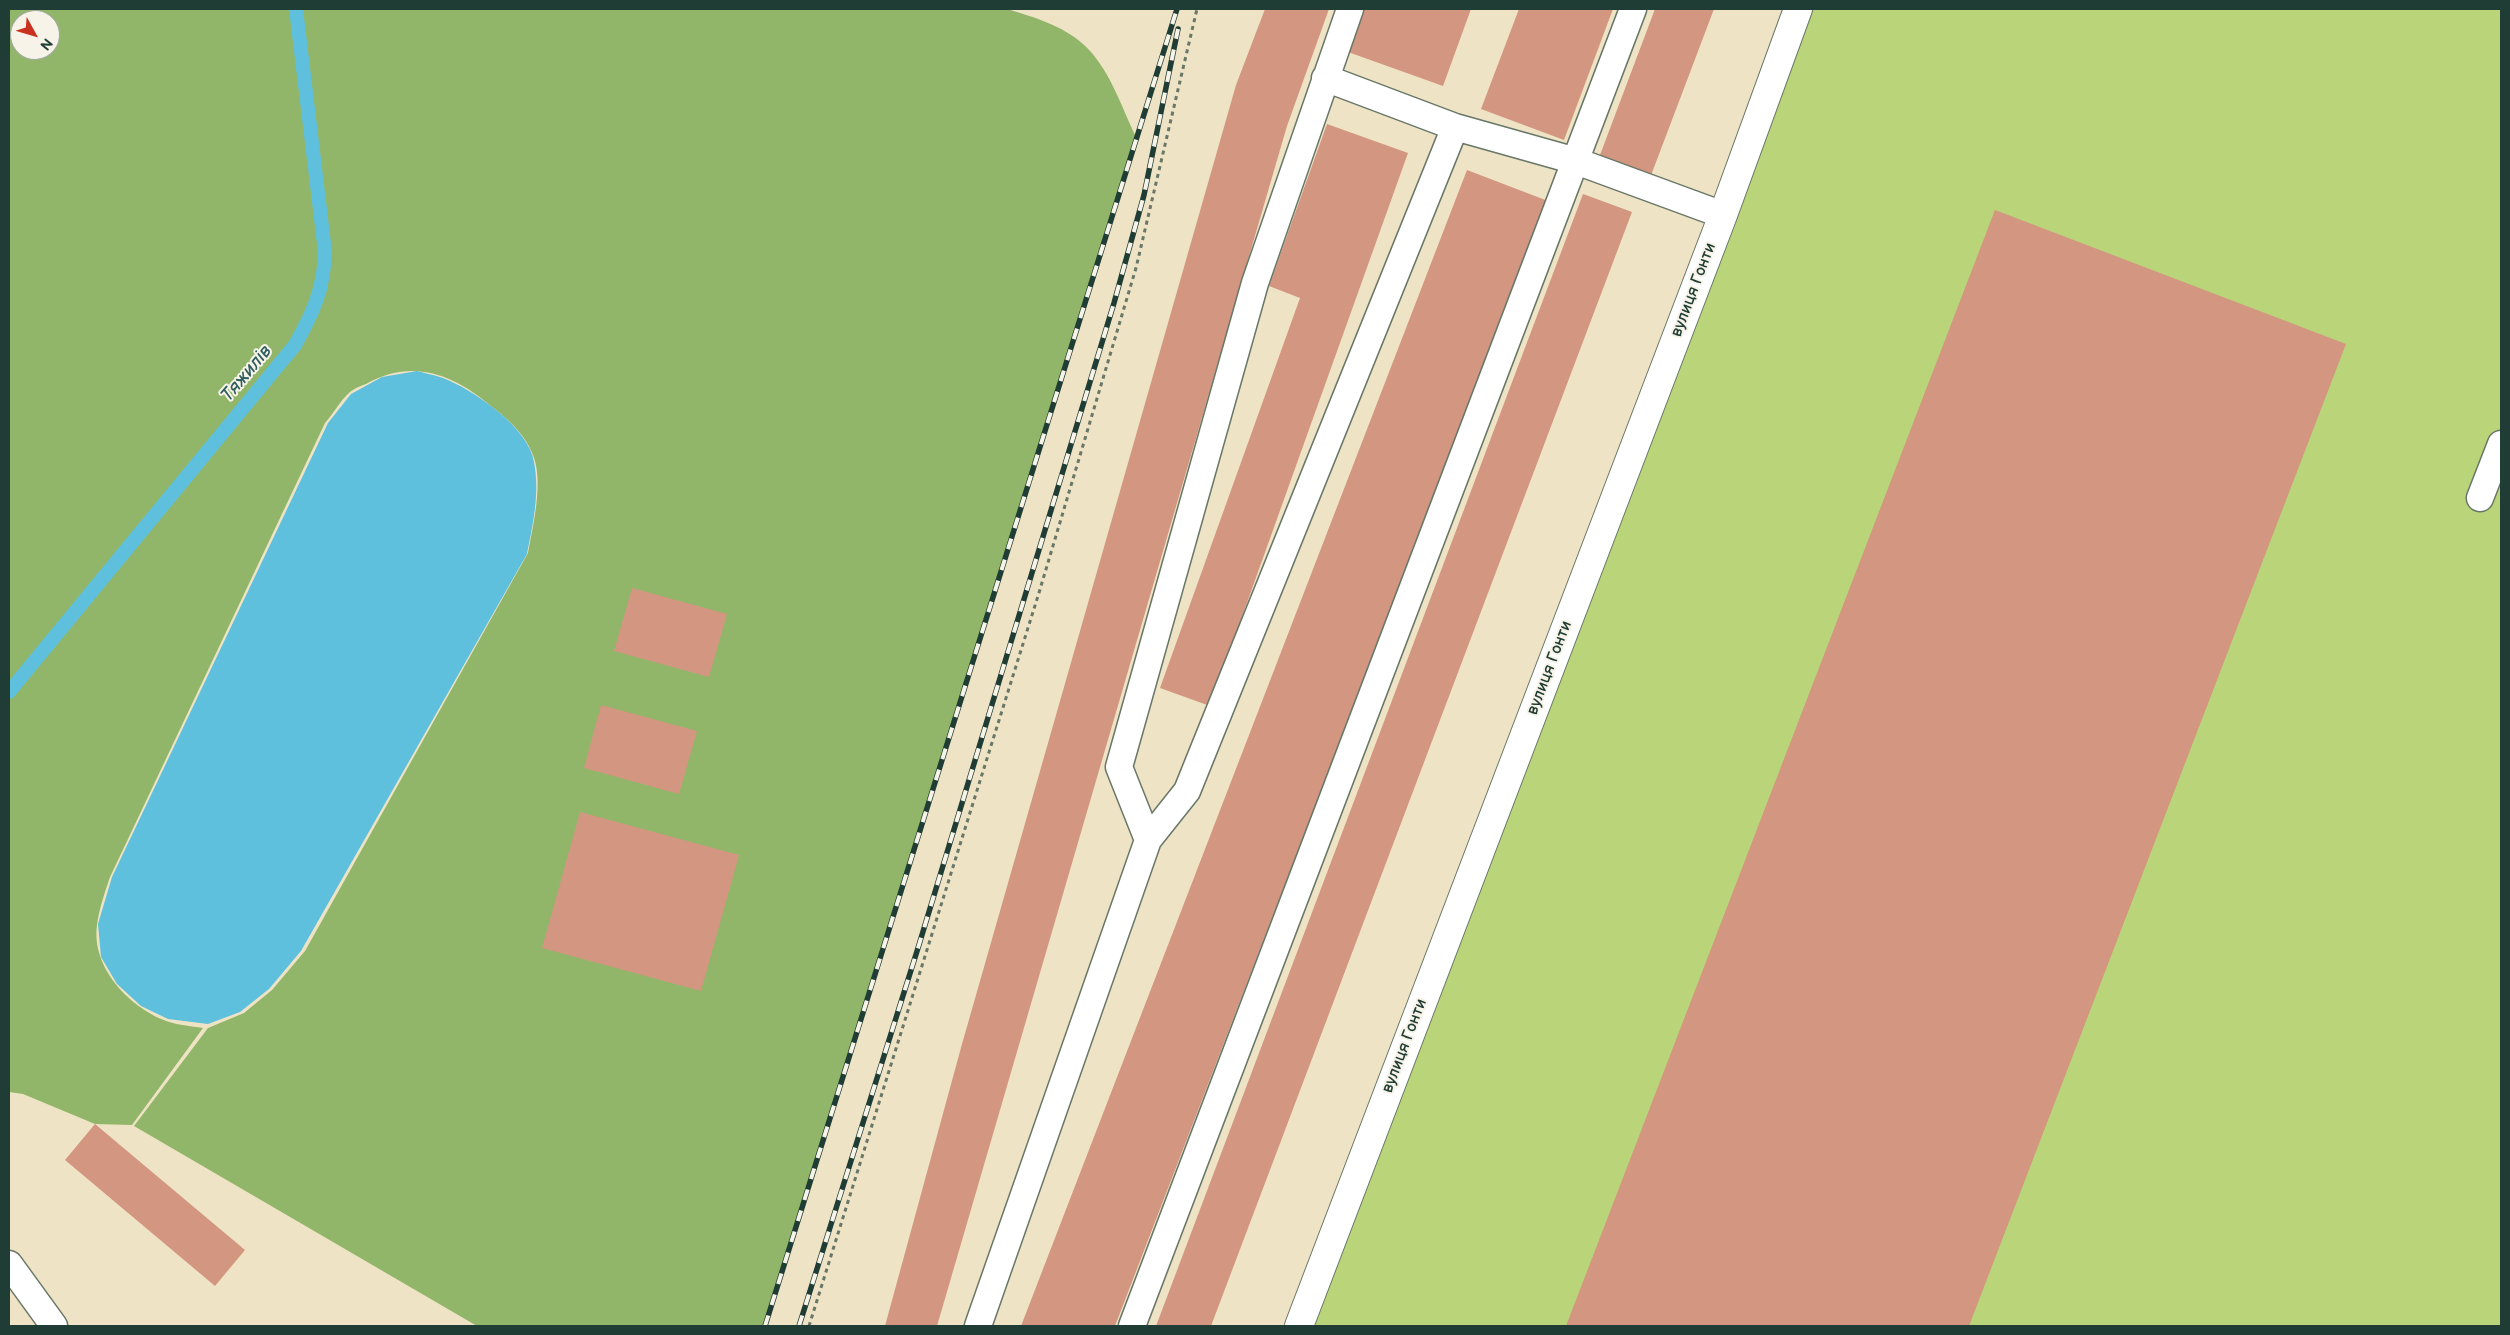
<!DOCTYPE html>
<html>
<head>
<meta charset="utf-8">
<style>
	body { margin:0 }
	#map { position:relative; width:2510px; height:1335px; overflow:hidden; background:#efe3c5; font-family:"Balsamiq Sans",sans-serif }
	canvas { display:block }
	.frame { position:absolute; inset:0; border:10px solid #1f3d34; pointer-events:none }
	.north { position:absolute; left:10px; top:10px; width:50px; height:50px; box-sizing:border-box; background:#f7f3e8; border:1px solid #a1aaa0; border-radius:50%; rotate:129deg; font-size:14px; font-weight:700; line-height:20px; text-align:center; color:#1f3d34 }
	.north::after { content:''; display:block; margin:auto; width:18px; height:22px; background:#c8321e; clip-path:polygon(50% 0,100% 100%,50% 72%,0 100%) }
</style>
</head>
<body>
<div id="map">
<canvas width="2510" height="1335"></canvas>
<div class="frame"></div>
<div class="north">N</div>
</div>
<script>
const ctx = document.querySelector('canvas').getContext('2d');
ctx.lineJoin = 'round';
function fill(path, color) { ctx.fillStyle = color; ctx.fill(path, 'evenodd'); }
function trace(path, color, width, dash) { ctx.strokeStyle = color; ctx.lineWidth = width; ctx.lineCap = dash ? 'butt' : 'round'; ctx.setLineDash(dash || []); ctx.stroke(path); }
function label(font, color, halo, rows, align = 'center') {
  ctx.font = font + ' "Balsamiq Sans",sans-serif'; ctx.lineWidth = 4; ctx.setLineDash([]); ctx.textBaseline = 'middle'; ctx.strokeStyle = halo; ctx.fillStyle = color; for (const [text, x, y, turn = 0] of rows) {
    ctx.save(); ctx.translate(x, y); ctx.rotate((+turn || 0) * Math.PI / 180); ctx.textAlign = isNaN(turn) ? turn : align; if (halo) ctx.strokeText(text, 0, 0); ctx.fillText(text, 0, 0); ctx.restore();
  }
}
fill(new Path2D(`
	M1798,9H2501V1326H1299Z`), '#b9d479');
fill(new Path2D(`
	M9,9H1007C1033,17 1062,25 1083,44C1109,67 1121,106 1136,137L765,1326H477L134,1126L208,1028L244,1013L272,990L305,951L528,553C533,526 543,484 534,458C527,436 509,420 491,406C453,374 412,358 366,384C360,386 353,389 349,393C340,401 333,414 325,423L110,877C105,892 99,909 97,925C91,967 129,1007 166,1021C177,1025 191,1026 203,1028L132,1125L95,1124L23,1094L9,1092ZM20,20H50V50H20Z`), '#92b669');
fill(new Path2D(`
	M417,371C428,374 440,376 450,381C479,394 529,429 534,462C540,493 533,524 527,554L301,951L269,989L240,1012L208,1024L168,1019L141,1006L117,984L101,957L98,924L112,877L328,423L351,394L382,377Z`), '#5ec0dd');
trace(new Path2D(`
	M9,692L295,345C313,313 324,289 325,252L296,9`), '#5ec0dd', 14);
fill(new Path2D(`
	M1265,9H1329L1287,126L937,1326H885L962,1044L1236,85Z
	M1364,9H1471L1443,86L1348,52Z
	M1519,9H1613L1564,140L1481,109Z
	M1655,9H1714L1650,178L1600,155Z
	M1327,124L1408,153L1210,706L1160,688L1300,298L1269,286Z
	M1467,170L1548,201L1115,1326H1021Z
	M1583,194L1632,212L1211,1326H1156Z
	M1995,210L2346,344L1969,1326H1566Z
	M632,588L727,614L709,677L614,651Z
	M601,705L697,731L679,794L584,768Z
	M580,812L739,855L701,991L542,948Z
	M95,1124L245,1250L215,1286L65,1160Z`), '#d39681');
const service = new Path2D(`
	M1325,78L1455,127L1576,161L1723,215
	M2480,498L2501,444
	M1148,840L1119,767L1255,283L1350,9
	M9,1264L54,1326
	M978,1326L1148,840L1187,791L1455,127
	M1132,1326L1633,9`);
const tertiary = new Path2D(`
	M1299,1326L1723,215L1798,9`);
trace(service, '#687767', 29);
trace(tertiary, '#687767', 30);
trace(new Path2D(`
	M809,1326L1038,596L1136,268L1197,9`), '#687767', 3, [4, 4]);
trace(service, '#fff', 26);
trace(tertiary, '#fff', 28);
const rail = new Path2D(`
	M765,1326L1177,9
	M799,1326L918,948L1114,303L1144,195L1178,29`);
trace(rail, '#1f3d34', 5.5);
trace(rail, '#f7f3e8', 4, [11]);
label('16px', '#1f3d34', '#f7f3e8', [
	["вулиця Гонти",1694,290,-69],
	["вулиця Гонти",1550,668,-69],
	["вулиця Гонти",1405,1046,-69]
]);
label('italic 18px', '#2f5e5e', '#f7f3e8', [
	["Тяжилів",247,374,-50]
]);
</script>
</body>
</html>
